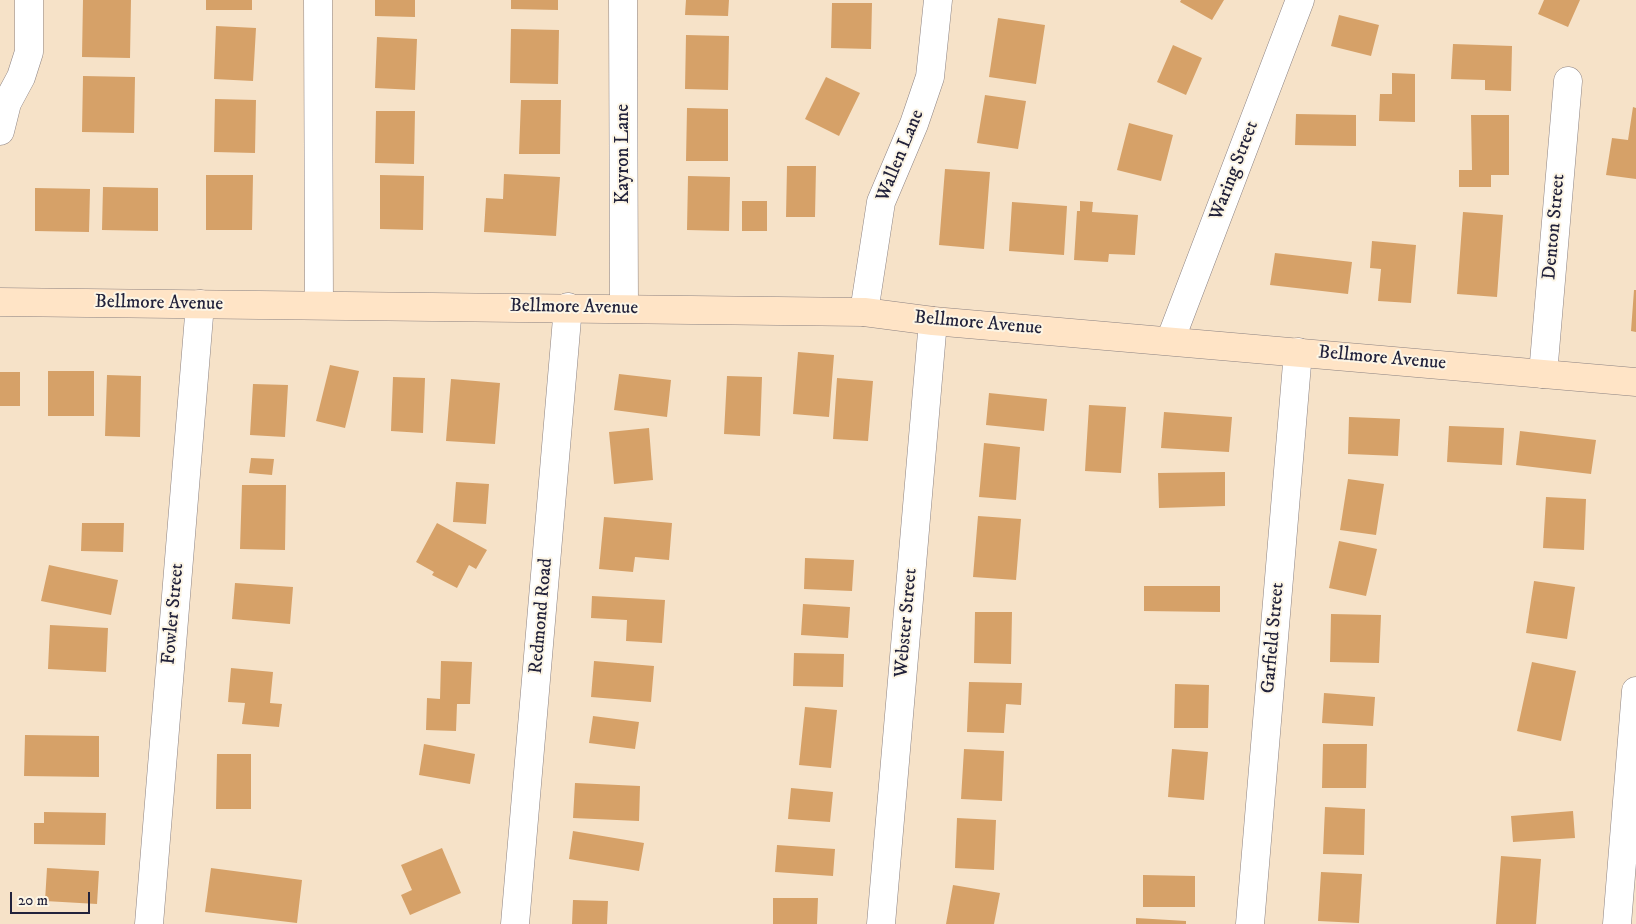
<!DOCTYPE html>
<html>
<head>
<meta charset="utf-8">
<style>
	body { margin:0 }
	#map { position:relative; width:1636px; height:924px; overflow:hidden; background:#f6e2c8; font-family:"IM FELL DW Pica",serif }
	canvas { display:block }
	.scale { position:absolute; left:10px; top:892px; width:80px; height:22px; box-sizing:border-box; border:2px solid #22223b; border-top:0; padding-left:6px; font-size:15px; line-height:18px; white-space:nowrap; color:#22223b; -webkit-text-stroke:4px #fcf5e5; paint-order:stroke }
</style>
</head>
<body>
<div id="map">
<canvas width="1636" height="924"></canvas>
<div class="scale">20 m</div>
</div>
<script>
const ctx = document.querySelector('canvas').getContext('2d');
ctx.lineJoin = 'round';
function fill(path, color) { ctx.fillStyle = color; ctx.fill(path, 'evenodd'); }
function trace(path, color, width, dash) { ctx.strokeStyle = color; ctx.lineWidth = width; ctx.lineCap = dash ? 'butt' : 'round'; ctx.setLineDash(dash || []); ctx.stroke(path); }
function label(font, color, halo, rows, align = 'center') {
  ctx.font = font + ' "IM FELL DW Pica",serif'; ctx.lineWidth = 4; ctx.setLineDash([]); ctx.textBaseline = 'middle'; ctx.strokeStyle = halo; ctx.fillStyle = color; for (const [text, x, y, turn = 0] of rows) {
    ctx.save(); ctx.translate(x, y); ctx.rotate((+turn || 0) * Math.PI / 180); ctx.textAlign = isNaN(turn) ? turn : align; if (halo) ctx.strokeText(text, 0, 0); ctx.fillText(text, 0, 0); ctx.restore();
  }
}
fill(new Path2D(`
	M83,0H131L130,58L82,57Z
	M206,0H252V10H206Z
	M375,0H415V17L375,16Z
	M511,0H558V10L511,9Z
	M686,0H729L728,16L685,15Z
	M1181,0H1224L1212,20L1180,2Z
	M1544,0H1580L1568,27L1538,14Z
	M832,3H872L871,49L831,48Z
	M1339,15L1379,25L1371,56L1331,46Z
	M998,18L1045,25L1036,84L989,77Z
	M216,26L256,28L253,81L214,79Z
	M511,29L559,30L558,84L510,83Z
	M686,35L729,36L728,90L685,89Z
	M377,37L417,39L415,90L375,88Z
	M1453,44L1512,46L1511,91L1485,90V80L1451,79Z
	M1173,45L1202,58L1186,95L1157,82Z
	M1392,73L1415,74V122L1379,121L1380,94H1392Z
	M83,76L135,77L134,133L82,132Z
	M826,77L860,93L839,136L805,119Z
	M985,95L1026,101L1018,149L977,143Z
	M215,99L256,100L255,153L214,152Z
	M521,100H561L560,154H519Z
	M1633,107L1636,108V179L1606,175L1612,138L1628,140Z
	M687,108L728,109V161H686Z
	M376,111H415L414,164L375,163Z
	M1296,114L1356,115V146L1295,145Z
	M1471,115H1509V175H1491V187H1459V170H1472Z
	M1129,123L1173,135L1161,181L1117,170Z
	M787,166H816L815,217H786Z
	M945,169L990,172L984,249L939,245Z
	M504,174L560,177L556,236L484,232L486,198L503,199Z
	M206,175H253L252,230H206Z
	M380,175L424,176L423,230L380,229Z
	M688,176L730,177L729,231L687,230Z
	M103,187L158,188V231L102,230Z
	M35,188L90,189L89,232L35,231Z
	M742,201H767V231H742Z
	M1080,201L1093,202L1092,212L1138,215L1135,255L1109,254L1108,262L1074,260L1077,211H1080Z
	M1012,202L1067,206L1064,255L1009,251Z
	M1463,212L1503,215L1497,297L1457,294Z
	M1372,241L1416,245L1411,303L1378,301L1381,269L1370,268Z
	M1275,253L1352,262L1348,294L1270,285Z
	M1634,290H1636V332L1631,331Z
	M798,352L834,355L829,417L793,414Z
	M330,365L359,371L345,428L316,421Z
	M48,371H94V416H48Z
	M0,372H20V406H0Z
	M619,374L671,380L667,417L614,410Z
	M107,375L141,376L140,437L105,436Z
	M727,376L762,377L760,436L724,434Z
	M393,377L425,378L423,433L391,431Z
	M837,378L873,381L868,441L833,439Z
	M451,379L500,383L495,444L446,441Z
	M253,384L288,385L285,437L250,435Z
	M989,393L1047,399L1044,431L986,425Z
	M1089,405L1126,407L1121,473L1085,471Z
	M1164,412L1232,417L1229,452L1161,448Z
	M1349,417L1400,419L1398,456L1348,454Z
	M1449,426L1504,428L1502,465L1447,462Z
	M649,428L653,480L614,484L609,432Z
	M1520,431L1596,440L1591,474L1516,465Z
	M984,443L1020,447L1016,500L979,497Z
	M251,458L274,459L272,475L249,473Z
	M1225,472V506L1159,508L1158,473Z
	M1348,479L1384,484L1376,535L1340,530Z
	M456,482L489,484L486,524L453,522Z
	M242,485H286L285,550L240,549Z
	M1546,497L1586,499L1584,550L1543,548Z
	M978,516L1021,519L1016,580L973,577Z
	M604,517L672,523L669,560L635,557L633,572L599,569Z
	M82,523H124L123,552L81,551Z
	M437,523L487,550L476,569L469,565L457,588L432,575L434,572L416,562Z
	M1339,541L1377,549L1366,596L1329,588Z
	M805,558L854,560L852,591L804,589Z
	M49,565L118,580L111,615L41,601Z
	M1534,581L1575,587L1567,639L1526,633Z
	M235,583L293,587L290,624L232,619Z
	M1144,586H1220V612L1144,611Z
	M592,596L665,600L662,643L626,641L627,620L591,618Z
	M803,604L850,607L848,638L801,635Z
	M975,612H1012L1011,664L974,663Z
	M1331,614L1381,615L1379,663L1330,662Z
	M50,625L108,628L106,672L48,669Z
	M794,653L844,654L843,687L793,686Z
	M441,661L472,662L470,704H457L456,731L426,730L427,698L440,699Z
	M594,661L654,666L651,702L591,697Z
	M1532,662L1576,671L1561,741L1517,731Z
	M231,668L273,672L270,703L282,704L279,727L242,724L245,703L228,702Z
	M969,682L1022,683L1021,705L1006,704L1004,733L967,732Z
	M1175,684L1209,685L1208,728H1174Z
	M1324,693L1375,697L1373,726L1322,723Z
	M805,707L837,710L831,768L799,765Z
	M593,716L639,722L635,749L589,743Z
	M25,735L99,736V777L24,776Z
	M424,744L475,754L470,784L419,775Z
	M1323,744H1367L1366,788H1322Z
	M964,749L1004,751L1002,801L961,799Z
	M1172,749L1208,752L1204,800L1168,797Z
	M217,754H251V809H216Z
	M575,783L640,786L639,821L573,818Z
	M791,788L833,792L830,822L788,819Z
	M1325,807L1365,809L1364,855L1323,854Z
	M1573,811L1575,838L1513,842L1511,816Z
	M44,812L106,813L105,845L34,844V823H44Z
	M957,818L996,820L994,870L955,868Z
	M573,831L644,843L639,871L569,859Z
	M777,845L835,849L833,876L775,872Z
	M442,848L461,893L410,915L401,895L412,890L401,865Z
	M1501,856L1541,859L1536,924H1496Z
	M47,868L99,871L97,904L45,901Z
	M211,868L302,880L297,923L205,912Z
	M1321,872L1362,874L1359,923L1318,921Z
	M1143,875L1195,876V907H1143Z
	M953,885L1000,893L994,924H946Z
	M773,898H818L817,924H773Z
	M573,900L608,901L607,924H572Z
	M1136,918L1186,921V924H1136Z`), '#d6a168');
const street = new Path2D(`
	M318,0L319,305
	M623,0L624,308
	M0,131L7,103L21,77L29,52V0
	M864,312L881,202L914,124L930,77L938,0
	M1170,341L1300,0
	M1543,374L1568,81
	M149,924L200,304
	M515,924L568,307
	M881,924L933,321
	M1250,924L1298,352
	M1617,924L1636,691`);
const secondary = new Path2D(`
	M0,302L864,312L933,321L1636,382`);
trace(street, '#8c8282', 29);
trace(secondary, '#8c8282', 29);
trace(street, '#fff', 28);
trace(secondary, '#ffe4c6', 28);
label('19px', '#22223b', '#fcf5e5', [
	["Kayron Lane",624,154,-90],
	["Wallen Lane",901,156,-68],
	["Waring Street",1235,171,-69],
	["Denton Street",1555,227,-85],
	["Bellmore Avenue",159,304,1],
	["Bellmore Avenue",574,308,1],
	["Bellmore Avenue",978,324,5],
	["Bellmore Avenue",1382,359,5],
	["Fowler Street",174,614,-85],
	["Redmond Road",542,616,-85],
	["Webster Street",907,623,-85],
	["Garfield Street",1274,638,-85]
]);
</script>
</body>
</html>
